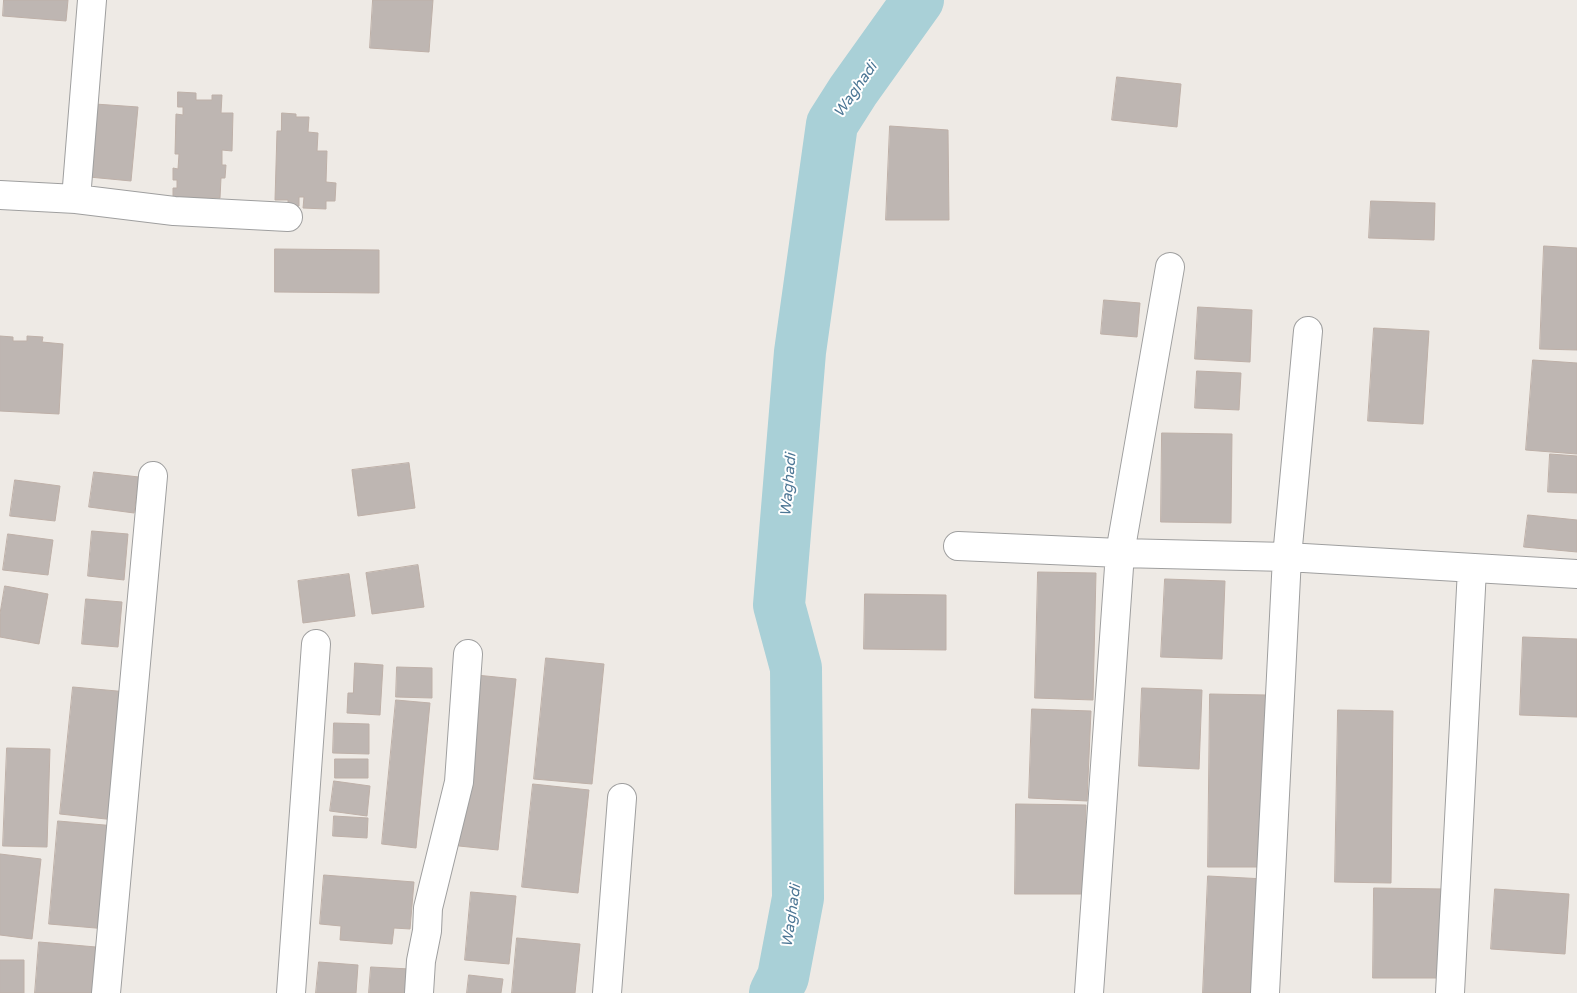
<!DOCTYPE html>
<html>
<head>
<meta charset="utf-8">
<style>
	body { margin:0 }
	canvas { display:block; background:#eeeae5 }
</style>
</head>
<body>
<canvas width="1577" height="993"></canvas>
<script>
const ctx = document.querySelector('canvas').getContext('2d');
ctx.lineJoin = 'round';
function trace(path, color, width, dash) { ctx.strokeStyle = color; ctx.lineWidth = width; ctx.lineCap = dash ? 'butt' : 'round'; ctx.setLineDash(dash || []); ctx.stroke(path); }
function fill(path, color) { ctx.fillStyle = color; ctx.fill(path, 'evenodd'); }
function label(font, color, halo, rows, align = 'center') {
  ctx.font = font + ' "Varela Round",sans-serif'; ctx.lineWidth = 4; ctx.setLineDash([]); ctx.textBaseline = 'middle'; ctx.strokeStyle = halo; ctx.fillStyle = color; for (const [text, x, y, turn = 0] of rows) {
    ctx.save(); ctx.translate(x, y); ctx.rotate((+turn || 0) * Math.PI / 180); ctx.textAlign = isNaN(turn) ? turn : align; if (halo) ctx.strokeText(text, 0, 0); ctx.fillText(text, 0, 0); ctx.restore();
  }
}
trace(new Path2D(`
	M775,993L783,977L798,898L796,668L779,605L800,352L832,124L853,91L918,0`), '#a9d0d7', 52);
const building = new Path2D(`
	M4,0H68L66,21L3,16Z
	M373,0H433L429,52L370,48Z
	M1117,77L1181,84L1177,127L1112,120Z
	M178,92L196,93V100H212V95H222L221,113H233L232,151L222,150V165H226L225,178H221L220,198L173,197V188H177V180H173V168L178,169L179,154H175L176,114L183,115V107H178Z
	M95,104L138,107L131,181L89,177Z
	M282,113L296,114V117H309L308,132L318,133L317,151H327L326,182L336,183L335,201H326V209L303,208L304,197H299V206H288V200H275L277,131H281Z
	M890,126L948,130L949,220H886Z
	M1371,201L1435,203L1434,240L1369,238Z
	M1544,246L1577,248V350L1540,349Z
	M275,249L379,250V293L275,292Z
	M1104,300L1140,303L1137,337L1101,334Z
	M1198,307L1252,310L1250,362L1195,359Z
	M1374,328L1429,331L1423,424L1368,421Z
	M0,336L13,337V341H27V336L43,337L42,342L63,344L59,414L0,411Z
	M1533,360L1577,363V454L1526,450Z
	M1197,371L1241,373L1239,410L1195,408Z
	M1162,433L1232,434L1231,523L1161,522Z
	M1550,454L1577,456V493L1548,492Z
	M409,463L415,508L358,516L352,470Z
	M94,472L139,477L134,513L89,507Z
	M15,480L60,486L55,521L10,516Z
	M1528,515L1577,520V552L1524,547Z
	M92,531L128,534L124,580L88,576Z
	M8,534L53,540L48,575L3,570Z
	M418,565L424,607L372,614L366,573Z
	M1038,572L1096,573L1093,700L1035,698Z
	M349,574L355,616L303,623L298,581Z
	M1165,579L1225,581L1222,659L1161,657Z
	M5,586L48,594L39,644L0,637V614Z
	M865,594L946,595V650L864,649Z
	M86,599L122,602L118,647L82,644Z
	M1523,637L1577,639V717L1520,715Z
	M546,658L604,664L592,784L534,779Z
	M355,663L383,665L380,715L347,713L348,693H353Z
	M397,667L432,668V698L396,697Z
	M476,675L516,679L498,850L459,846Z
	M73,687L128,692L115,820L60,814Z
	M1142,688L1202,690L1199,769L1139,766Z
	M1210,694L1266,695L1263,867H1208Z
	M396,700L430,703L416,848L382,844Z
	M1032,709L1091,711L1087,801L1029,798Z
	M1338,710L1393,711L1391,883L1335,882Z
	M334,723L369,724V754L333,753Z
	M7,748L50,749L47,847L3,846Z
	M335,759H368V778H335Z
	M334,781L370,786L367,816L330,811Z
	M533,784L589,790L578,893L522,887Z
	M1016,804L1086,805L1085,894H1015Z
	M334,816L368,818L367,838L333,836Z
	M58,821L116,826L107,929L49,924Z
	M0,854L41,859L32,939L0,935Z
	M324,875L414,882L410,929L394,928L392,944L340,940L341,926L320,924Z
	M1208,876L1265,879L1260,993H1203Z
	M1374,888L1444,889V978H1373Z
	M1495,889L1569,894L1565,954L1491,949Z
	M471,892L516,896L509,964L465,960Z
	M517,938L580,944L575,993H512Z
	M39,942L96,947L92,993H35Z
	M0,960H24V993H0Z
	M319,962L358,965L356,993H316Z
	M371,967L410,969L409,993H369Z
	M469,975L503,979L501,993H467Z`);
fill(building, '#beb6b2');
trace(building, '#beb0a8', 1);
const minor = new Path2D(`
	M0,195L76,199L174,211L288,217
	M76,199L92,0
	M958,546L1120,553L1170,267
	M106,993L153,476
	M291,993L316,644
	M419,993L421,961L427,931L428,908L459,782L468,654
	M607,993L622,798
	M1089,993L1120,553L1287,557L1577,574
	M1265,993L1287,557L1308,331
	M1450,993L1472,569`);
trace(minor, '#9f9f9f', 30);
trace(minor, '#fff', 28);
label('italic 15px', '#4d7795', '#fff', [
	["Waghadi",856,90,-55],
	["Waghadi",789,485,-85],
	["Waghadi",792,916,-82]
]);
</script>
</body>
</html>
